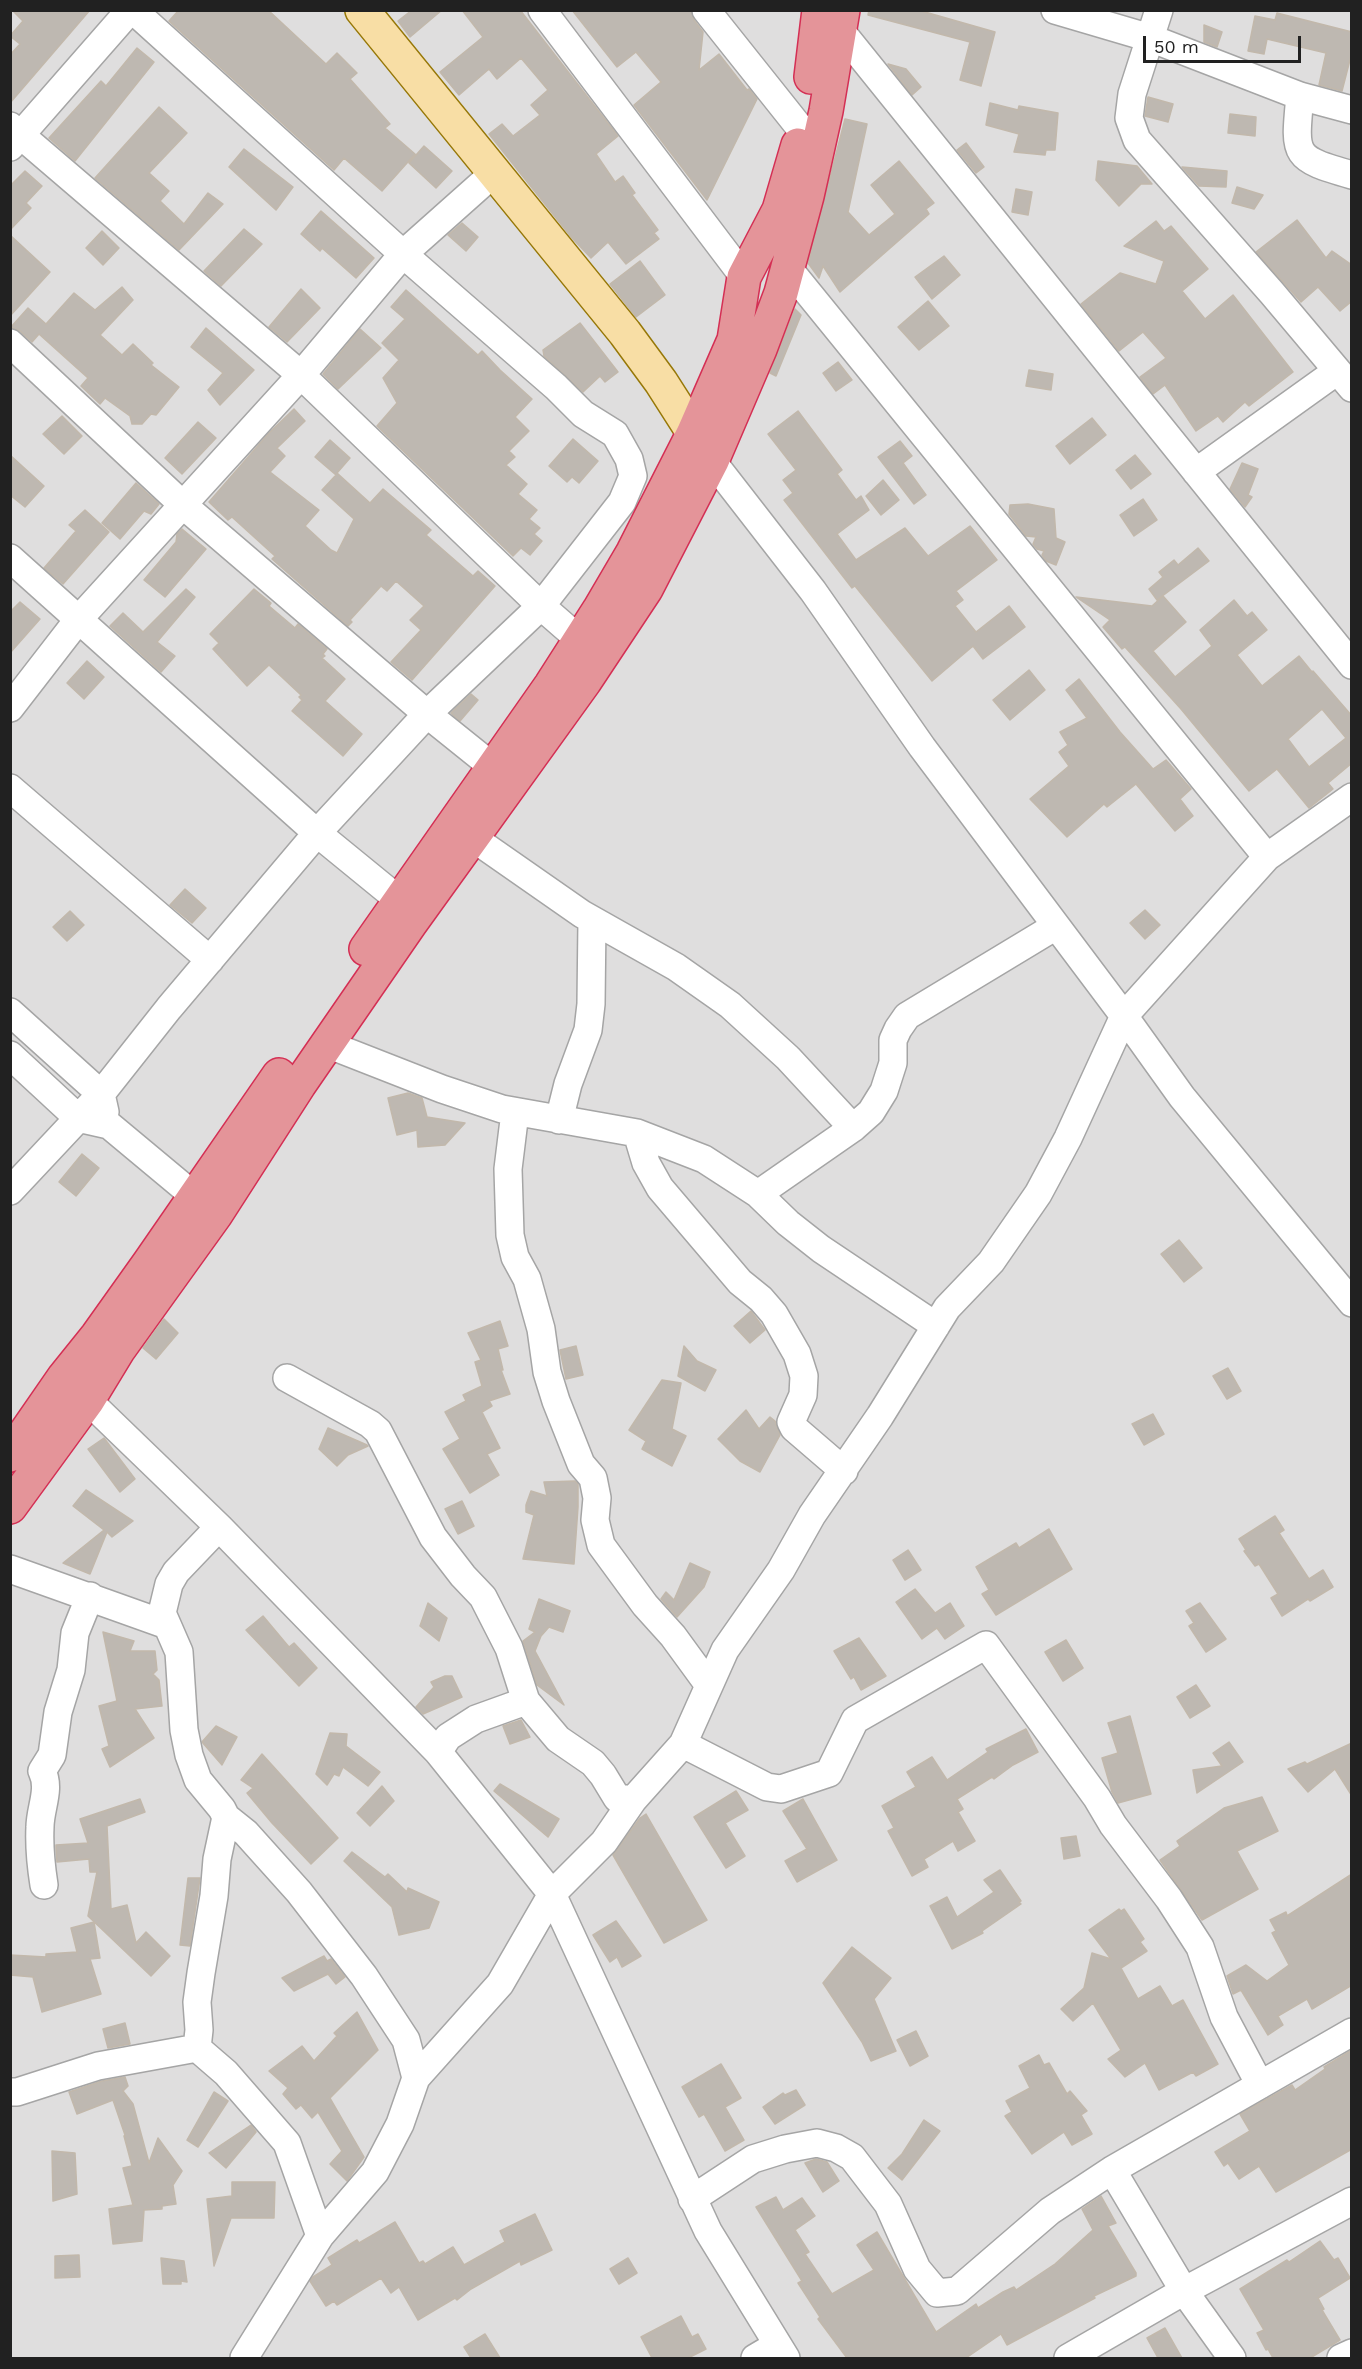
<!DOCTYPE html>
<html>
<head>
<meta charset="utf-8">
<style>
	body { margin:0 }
	#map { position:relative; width:1362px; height:2369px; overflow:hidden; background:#f1efe8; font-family:"Work Sans",sans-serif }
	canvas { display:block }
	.frame { position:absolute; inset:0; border:12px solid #212121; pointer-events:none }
	.scale { position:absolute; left:1143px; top:36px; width:158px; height:27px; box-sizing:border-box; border:3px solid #212121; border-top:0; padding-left:8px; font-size:18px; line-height:21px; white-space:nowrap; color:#212121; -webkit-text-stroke:4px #fff; paint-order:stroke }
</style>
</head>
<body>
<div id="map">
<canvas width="1362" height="2369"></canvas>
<div class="frame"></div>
<div class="scale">50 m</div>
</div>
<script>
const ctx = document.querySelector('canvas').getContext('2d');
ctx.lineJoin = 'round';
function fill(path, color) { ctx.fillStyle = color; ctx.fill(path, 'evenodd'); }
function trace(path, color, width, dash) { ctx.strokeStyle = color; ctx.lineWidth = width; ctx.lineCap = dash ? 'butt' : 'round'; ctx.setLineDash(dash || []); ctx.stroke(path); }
fill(new Path2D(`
	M11,11H1351V2358H11Z`), '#dfdede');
const building = new Path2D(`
	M12,10H90L10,103V55L20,44L10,36L23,21Z
	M179,10H268L326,64L337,53L357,73L350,79L390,124L385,128L415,154L382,191L344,158L334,170L169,21Z
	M412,10H442L410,37L398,21Z
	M462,10H520L618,136L596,154L615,182L623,176L635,193L632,195L658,230L654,233L659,239L626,264L608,242L591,258L572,238L489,134L502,124L513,136L540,115L531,105L548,90L521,58L497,79L489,69L459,95L440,72L483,37Z
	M572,10H691L694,20L703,32L699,70L719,54L747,90L749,89L757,99L707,200L634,105L661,82L636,52L617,67Z
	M869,10H918L995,32L981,86L960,80L970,42L868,15Z
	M1277,13L1352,32V52L1342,91L1319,85L1326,53L1267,39L1264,54L1248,51L1255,16L1275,20Z
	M1204,25L1222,32L1217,47L1204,42Z
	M137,48L154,62L75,161L49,138L101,81L106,86Z
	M888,64L906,69L921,87L912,95Z
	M1148,97L1173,104L1168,122L1145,116Z
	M990,103L1018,110L1019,106L1058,113L1055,150H1046L1045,155L1014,152L1019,134L986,125Z
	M159,107L187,133L149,173L169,191L160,201L184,224L208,193L223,204L179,250L95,178Z
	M1230,114L1256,117L1255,136L1228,133Z
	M845,119L867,124L848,212L869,235L895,214L871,185L899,161L934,203L926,209L929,214L840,292L823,266L819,278L808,263Z
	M966,143L984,167L976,173L957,150Z
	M424,146L452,171L436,188L409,163Z
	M244,149L293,187L276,210L229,167Z
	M1098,161L1137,166L1152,184H1141L1119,206L1096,180Z
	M1182,167L1227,171L1226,187L1199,186Z
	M25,171L42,186L26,203L31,208L10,230V186Z
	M1237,187L1263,195L1254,209L1232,203Z
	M1016,189L1032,192L1028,215L1012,212Z
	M321,211L374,258L356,278L322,248L320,251L301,234Z
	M1297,220L1326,258L1332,251L1352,265V301L1340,311L1318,287L1301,302L1256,252Z
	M1156,221L1164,231L1171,226L1208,269L1182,291L1205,319L1233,295L1293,372L1249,406L1245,402L1223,422L1218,416L1196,431L1165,385L1153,394L1140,377L1166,358L1143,332L1119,351L1081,304L1120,273L1156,284L1164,261L1124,246Z
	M462,223L478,237L466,251L448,235Z
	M244,229L262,244L221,286L204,271Z
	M102,231L119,248L103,265L86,248Z
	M10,235L50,272L10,316Z
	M944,256L960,275L932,299L915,277Z
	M640,261L665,295L636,317L610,284Z
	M122,287L133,300L100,335L122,355L133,344L153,363L151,365L179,387L156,415L151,414L142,424H132L130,416L105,398L100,404L81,386L88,378L39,334L32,342L20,331L11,327L28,308L46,324L74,293L95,310Z
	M301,289L320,308L287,342L269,327Z
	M406,290L478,355L482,351L500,370L532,399L515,417L529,431L509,451L515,457L506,465L527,484L518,494L537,510L529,519L540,528L534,534L542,541L530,555L521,548L513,556L377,426L397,403L383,378L399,360L382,343L405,319L391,307Z
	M928,301L949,326L919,350L898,327Z
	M795,309L801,315L776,376L770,373Z
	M580,323L618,372L605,382L600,376L583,392L544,356L543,350Z
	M206,328L254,370L220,405L208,390L223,373L191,347Z
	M360,329L381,348L338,389L323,374Z
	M838,362L852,380L836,391L823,373Z
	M1029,370L1053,374L1051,390L1026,386Z
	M294,409L305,421L277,448L285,456L270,472L319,510L305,526L331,550L337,553L354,519L322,490L336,475L315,457L330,440L350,458L337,473L370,503L383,489L431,530L426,535L473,576L478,571L495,586L412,680L391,662L421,630L410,620L424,606L396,581L387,591L381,586L350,620L352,622L348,626L272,559L275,556L232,517L228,520L209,502L269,433Z
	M798,411L842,470L837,474L856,500L861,496L869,510L837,534L856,560L905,528L928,556L970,526L997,560L956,591L963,600L955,606L976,632L1009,606L1025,627L983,659L973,646L932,681L855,586L852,588L784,500L793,493L783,480L796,470L768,434Z
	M62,416L82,436L64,454L43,434Z
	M1092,418L1106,435L1070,464L1056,446Z
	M198,422L216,438L182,474L165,458Z
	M573,439L598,461L579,483L572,477L567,482L549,466Z
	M900,441L912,456L903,463L926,495L914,504L878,457Z
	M10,455L44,486L25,507L10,495Z
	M1135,455L1151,474L1131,489L1116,470Z
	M1242,463L1258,469L1248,495L1252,497L1245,507L1230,489Z
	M883,480L899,500L881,515L866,496Z
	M136,483L159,504L151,514L144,511L120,539L102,523Z
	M1143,499L1157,520L1134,536L1120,515Z
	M1028,504L1054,509L1056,538L1065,542L1056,565L1046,561L1042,555L1044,551L1037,549L1033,544L1036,537L1026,536L1009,514L1010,505Z
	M85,510L109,532L63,584L44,568L76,531L69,525Z
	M182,529L206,549L165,597L144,580L176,542L177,534Z
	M1198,548L1209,561L1157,600L1149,589L1163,577L1159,572L1174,560L1178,565Z
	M186,589L195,597L157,642L175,656L161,672L110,626L123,613L143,632Z
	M254,589L271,603L269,606L295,628L298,624L327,649L323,654L325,656L322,658L345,679L325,701L362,734L343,756L292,711L302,700L299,697L301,695L269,665L247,686L213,649L219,643L210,634Z
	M1163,596L1186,622L1153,651L1175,677L1212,646L1200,630L1234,600L1247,616L1252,612L1267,630L1237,655L1262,686L1299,656L1312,672L1313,671L1352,716V763L1328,783L1333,789L1309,808L1277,769L1249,791L1181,709L1125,647L1122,649L1103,627L1110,620L1076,597L1152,606ZM1322,709L1346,738L1309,767L1288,739Z
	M20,602L40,619L10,653V612Z
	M87,661L104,677L84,699L67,683Z
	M1029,670L1045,690L1010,720L993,700Z
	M1079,679L1120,732L1153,769L1166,760L1191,789L1180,799L1193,816L1175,831L1136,784L1107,807L1104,804L1067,837L1030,799L1069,766L1059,752L1068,745L1060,732L1087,718L1066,690Z
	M471,694L478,700L460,721L451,713Z
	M185,889L206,908L192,923L170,905Z
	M1145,910L1160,925L1145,939L1130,923Z
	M70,911L84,925L67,941L53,927Z
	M408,1093L422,1098L427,1117L465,1123L445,1145L418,1147L417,1130L397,1135L388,1098Z
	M82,1154L99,1168L76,1196L59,1182Z
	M1179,1240L1202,1268L1184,1282L1161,1254Z
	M751,1311L765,1330L750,1343L734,1326Z
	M164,1319L178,1333L156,1359L143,1348Z
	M500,1321L508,1346L498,1349L503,1370H501L510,1394L489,1401L492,1406L482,1412L500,1448L487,1454L499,1475L470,1493L443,1449L460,1439L445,1412L466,1401L463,1395L482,1386L475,1362L481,1360L468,1333Z
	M576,1346L583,1375L566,1379L560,1350Z
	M684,1346L697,1361L716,1370L705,1391L678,1376Z
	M1228,1368L1241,1391L1227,1399L1213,1376Z
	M662,1380L681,1383L672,1429L686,1436L672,1466L642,1449L646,1441L629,1430Z
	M746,1410L759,1429L770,1417L775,1421L780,1435L760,1472L740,1461L718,1439Z
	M1153,1414L1164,1434L1144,1445L1132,1424Z
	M328,1428L367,1445L368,1446L348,1455L337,1466L319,1449Z
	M104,1438L135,1479L120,1492L88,1449Z
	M575,1481L578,1484V1507L574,1564L523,1559L534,1515L526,1512V1505L531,1491L547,1496L544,1482Z
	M86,1490L133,1521L112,1537L107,1532L90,1574L63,1563L104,1530L73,1506Z
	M462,1501L474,1526L458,1534L445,1509Z
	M1275,1516L1284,1530L1279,1533L1309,1579L1323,1570L1333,1587L1310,1601L1308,1599L1282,1616L1271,1598L1278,1594L1259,1564L1255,1566L1244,1551L1246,1550L1239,1539Z
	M1049,1529L1072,1569L996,1615L982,1594L989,1590L976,1567L1016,1543L1019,1548Z
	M908,1550L921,1570L905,1580L893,1560Z
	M690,1563L710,1572L704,1587L677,1617L661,1599L666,1592L674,1600Z
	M915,1589L935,1613L950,1603L964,1626L945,1639L937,1628L922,1639L896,1602Z
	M539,1599L570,1611L563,1632L549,1627L541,1636L535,1651L564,1705L537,1685L523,1641L535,1632L529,1629Z
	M428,1603L447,1618L439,1641L420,1626Z
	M1200,1603L1226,1639L1206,1652L1189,1626L1194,1623L1186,1611Z
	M263,1616L289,1647L294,1643L317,1668L299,1686L246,1630Z
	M103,1632L134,1641L130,1651H155L157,1670L153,1674L159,1680L162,1706L135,1709L154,1738L110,1767L102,1749L109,1746L99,1706L117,1701Z
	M859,1638L886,1676L861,1690L854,1677L851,1679L834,1651Z
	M1066,1640L1083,1668L1063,1681L1045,1652Z
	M445,1676H452L462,1697L423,1714L416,1707L434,1687L431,1682Z
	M1196,1685L1210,1706L1190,1718L1177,1697Z
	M1130,1716L1151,1794L1118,1803L1112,1792L1102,1758L1118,1753L1108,1723Z
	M521,1720L530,1737L510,1744L503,1726Z
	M216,1726L237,1737L222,1765L202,1742Z
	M1026,1729L1038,1752L1013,1765L994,1779L992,1777L957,1799L963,1809L958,1812L975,1841L958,1851L953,1841L924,1859L928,1867L912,1876L888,1831L894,1828L882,1806L916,1787L907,1772L932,1757L947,1780L988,1752L986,1749Z
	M330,1733L347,1734L346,1746L380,1772L368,1786L343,1767L339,1776L334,1774L327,1785L316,1774Z
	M1229,1742L1243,1762L1197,1793L1193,1770L1222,1766L1213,1753Z
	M1352,1743V1796L1335,1769L1308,1792L1288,1769L1305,1762L1307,1764Z
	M262,1754L338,1838L311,1864L272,1823L247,1793L253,1788L241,1780Z
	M500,1784L559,1819L548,1837L494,1791Z
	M382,1786L394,1801L370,1826L357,1813Z
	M736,1791L748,1810L725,1823L745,1856L726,1868L694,1817Z
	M1262,1797L1278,1831L1237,1851L1258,1889L1202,1920L1160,1860L1180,1846L1177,1841L1224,1808Z
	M140,1799L145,1812L107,1826L111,1909L127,1905L136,1943L146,1932L170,1956L151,1976L88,1916L97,1872H90L89,1859L57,1862L56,1848V1845L88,1843L80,1819Z
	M803,1799L837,1860L797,1882L785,1861L807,1849L783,1811Z
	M646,1814L707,1920L664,1943L613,1855L640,1818Z
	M1076,1836L1080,1856L1064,1859L1061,1838Z
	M352,1852L385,1877L388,1874L407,1892L408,1888L439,1902L429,1928L399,1935L392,1907L344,1861Z
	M1000,1870L1021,1901L1019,1902L1021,1904L982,1931L983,1933L952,1949L930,1906L947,1897L957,1917L994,1892L984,1880Z
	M1352,1874V1985L1312,2009L1307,1999L1278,2016L1283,2025L1268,2035L1241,1990L1233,1994L1227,1976L1246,1965L1267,1981L1289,1965L1272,1933L1276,1931L1270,1920L1286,1912L1287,1916Z
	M188,1878H200L190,1946L180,1945Z
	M1119,1909L1121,1911L1124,1909L1144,1939L1140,1942L1147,1951L1121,1968L1138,1999L1160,1986L1172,2006L1183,2000L1218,2064L1196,2076L1193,2072L1159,2090L1145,2063L1125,2077L1108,2059L1121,2050L1093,2003L1073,2021L1061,2009L1084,1988L1092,1953L1111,1959L1089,1930Z
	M616,1921L641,1956L622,1967L617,1957L610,1962L593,1935Z
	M94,1922L100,1958L90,1959L101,1994L42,2012L33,1977L10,1975V1955L46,1957V1954L77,1952L71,1928Z
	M852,1947L891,1978L874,1999L896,2051L871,2061L862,2042L823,1983Z
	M324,1956L327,1961L331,1959L345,1977L336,1984L328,1974L294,1991L282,1978Z
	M357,2012L378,2050L330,2098L364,2157L347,2181L330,2164L342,2151L318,2112L312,2118L301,2105L296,2109L283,2094L288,2088L269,2071L302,2046L314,2061L337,2036L334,2033Z
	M125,2023L130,2044L108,2048L103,2029Z
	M916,2031L928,2056L910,2066L897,2040Z
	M1352,2050V2149L1276,2192L1259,2166L1239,2179L1228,2163L1224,2166L1215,2152L1250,2131L1240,2114L1292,2085L1295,2090L1325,2069L1324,2067Z
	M1039,2055L1044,2065L1049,2063L1067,2094L1070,2091L1087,2111L1081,2115L1092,2134L1072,2145L1064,2132L1032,2154L1005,2116L1012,2112L1006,2101L1030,2088L1019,2066Z
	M721,2064L741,2098L725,2107L744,2140L725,2151L704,2114L699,2117L682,2087Z
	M125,2077L128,2086L123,2091L133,2104L149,2163L158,2138L182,2171L173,2185L176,2204L162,2206V2209L144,2210L142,2241L113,2244L109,2209L133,2205L123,2168L132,2166L124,2136L125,2135L113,2100L77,2114L69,2092L102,2081Z
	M796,2090L805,2105L775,2124L763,2107L783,2093L785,2095Z
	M214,2092L228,2101L198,2147L187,2140Z
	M924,2120L940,2131L902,2180L888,2168L902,2154Z
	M251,2125L256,2132L226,2168L209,2153Z
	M52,2151L75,2153L77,2194L53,2201Z
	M816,2159L827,2162L839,2181L823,2192L805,2163Z
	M232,2182H275L274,2218H231L214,2266L207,2199L232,2196Z
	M1101,2196L1116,2223L1108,2226L1136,2273V2276L1094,2296L1095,2298L1007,2345L1001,2334L966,2358H847L818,2319L820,2317L798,2283L802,2281L756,2207L776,2197L783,2210L802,2198L815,2216L795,2230L809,2252L805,2254L832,2294L874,2270L857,2245L877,2232L936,2332L976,2304L978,2308L1003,2292L1014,2287L1016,2290L1055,2264L1093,2230L1082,2209Z
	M535,2214L552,2250L521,2265L520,2261L471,2289L457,2300L455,2298L418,2320L399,2287L391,2293L381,2278L337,2305L334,2301L326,2306L310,2281L313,2277L332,2265L328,2258L357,2240L359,2243L395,2222L419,2263L423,2261L425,2264L453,2247L464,2265L505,2242L500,2231Z
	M1320,2241L1334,2260L1338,2258L1350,2278L1318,2298L1324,2309L1322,2310L1340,2340L1310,2358H1273L1268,2349L1266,2350L1257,2333L1264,2330L1240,2289L1287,2260L1289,2262Z
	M79,2255L80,2277L55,2278V2256Z
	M161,2258L184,2261L187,2282L181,2281V2284H163Z
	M628,2258L637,2273L619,2284L610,2269Z
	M681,2316L692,2337L698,2334L706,2349L688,2358H652L641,2337Z
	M1165,2328L1182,2358H1158L1147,2338Z
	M485,2334L500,2358H471L464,2347Z`);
fill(building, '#beb8b1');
trace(building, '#c2b8ab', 1.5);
const minor = new Path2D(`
	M542,10L744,277
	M706,10L804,133
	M1055,10L1150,38L1300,96L1352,110
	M1159,10L1132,94L1129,118L1137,140L1272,293L1352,388
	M840,30L1352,665
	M1300,96C1294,157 1293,158 1352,175
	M10,126L301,375L541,606L580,640
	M10,147L130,10
	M788,268L1267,857
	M10,343L183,505L427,714L493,767
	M712,461L813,591L922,747L1124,1016L1182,1097L1352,1303
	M1196,472L1337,371
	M10,558L317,833L399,900
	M10,708L78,620L301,375L403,254L494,173
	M10,788L210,960
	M473,838L582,914L676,967L730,1005L788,1058L853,1128
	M10,1012L101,1094L105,1112
	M327,1044L442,1089L502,1109L637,1133L704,1159L758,1194L788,1223L821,1249L936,1326
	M10,1055L78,1118L109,1125L211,1210
	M515,1112L508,1169L510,1235L515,1257L527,1279L541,1329L547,1372L556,1401L581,1464L593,1478L597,1498L595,1520L601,1545L645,1605L673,1636L708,1684
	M559,1120L568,1084L588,1030L591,1004L592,920
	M637,1133L646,1163L660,1188L740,1282L761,1299L774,1314L797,1354L804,1376L803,1395L791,1422L794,1428L844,1471
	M10,1191L101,1094L169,1008L317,833L427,714L541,606L622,502L633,476L629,459L615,434L583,414L556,387L403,254L133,10
	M758,1194L853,1128L871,1112L884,1091L893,1063V1040L898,1029L907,1016L1056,926
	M287,1378L370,1424L378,1431L433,1537L463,1576L483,1597L509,1648L526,1701L558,1739L593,1763L603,1775L617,1798L633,1800
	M73,1386L219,1527L438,1752L552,1894L708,2231L786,2358
	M10,1569L167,1625
	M683,1744L767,1787L781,1789L829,1773L855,1720L986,1645L1097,1798L1113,1825L1169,1899L1200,1947L1224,2017L1260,2085
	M438,1752L448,1737L476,1719L526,1701
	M226,1817L246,1833L299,1892L364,1976L406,2040L416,2078
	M44,1885C41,1866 39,1847 40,1827C40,1808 51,1789 42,1771L52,1755L58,1712L71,1670L75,1633L90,1596
	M197,2048L199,2030L197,2002L201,1973L214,1896L217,1859L226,1817L222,1809L198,1780L189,1755L184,1730L179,1652L162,1613L169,1584L176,1572L219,1527
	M197,2048L226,2073L287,2143L320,2236
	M10,2092H17L98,2066L197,2048
	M1112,2170L1184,2291L1232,2358
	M692,2199L753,2159L785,2149L817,2143L836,2148L852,2157L888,2204L917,2269L937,2293L957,2291L1050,2211L1112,2170L1352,2032
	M244,2358L320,2236L375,2172L400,2124L416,2078L500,1984L552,1894L604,1842L633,1800L683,1744L725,1650L781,1570L812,1515L880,1416L947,1308L991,1262L1038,1194L1068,1138L1124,1016L1267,857L1352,797
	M755,2358L777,2345
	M1068,2358L1184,2291L1352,2201
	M1341,2358L1352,2353`);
const major = new Path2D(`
	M362,10L625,333L661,382L707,454`);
const highway = new Path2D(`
	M811,77L819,10
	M366,949L551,685L599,610L633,552L693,434L734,340L744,277L779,210L798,145
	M10,1455L64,1377L97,1336L149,1263L279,1075
	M10,1507L88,1400L119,1349L216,1214L299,1085L410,924L585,681L646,589L712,461L760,349L781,293L807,196L826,111L843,10`);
trace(minor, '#a5a5a5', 30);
trace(major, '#977807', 36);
trace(highway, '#d42f54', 36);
trace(minor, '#fff', 27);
trace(major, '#f8dea5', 33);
trace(highway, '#e49499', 33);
</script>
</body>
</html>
